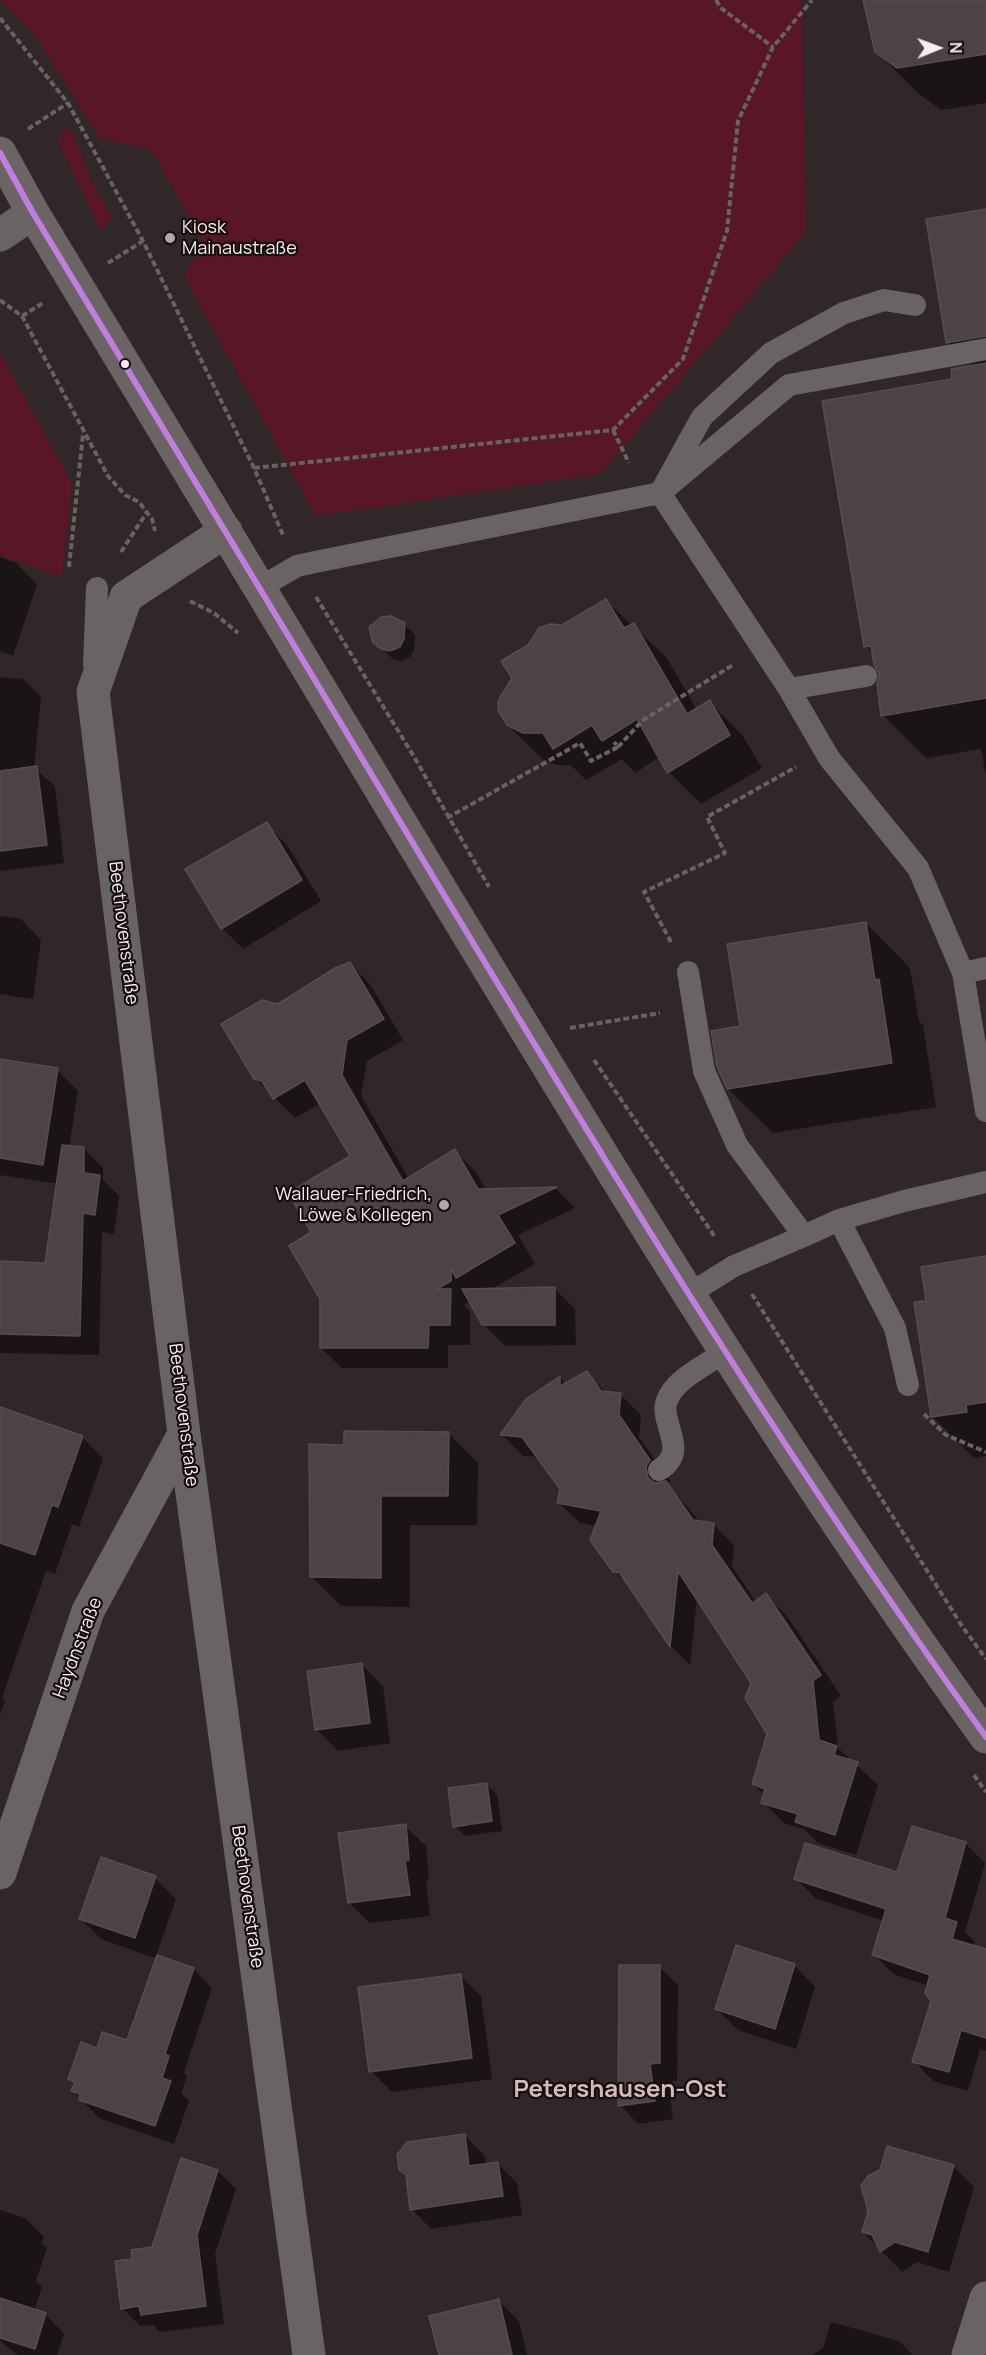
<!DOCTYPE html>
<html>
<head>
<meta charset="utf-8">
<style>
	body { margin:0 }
	#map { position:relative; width:986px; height:2355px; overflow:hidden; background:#312628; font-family:Manrope,sans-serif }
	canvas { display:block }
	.north { position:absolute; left:908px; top:18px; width:60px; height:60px; -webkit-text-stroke:4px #170e0f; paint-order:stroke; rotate:89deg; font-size:16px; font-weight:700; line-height:24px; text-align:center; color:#faebec }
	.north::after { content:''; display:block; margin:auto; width:21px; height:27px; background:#faebec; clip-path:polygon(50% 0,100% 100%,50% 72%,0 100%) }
</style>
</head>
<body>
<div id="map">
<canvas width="986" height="2355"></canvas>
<div class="north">N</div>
</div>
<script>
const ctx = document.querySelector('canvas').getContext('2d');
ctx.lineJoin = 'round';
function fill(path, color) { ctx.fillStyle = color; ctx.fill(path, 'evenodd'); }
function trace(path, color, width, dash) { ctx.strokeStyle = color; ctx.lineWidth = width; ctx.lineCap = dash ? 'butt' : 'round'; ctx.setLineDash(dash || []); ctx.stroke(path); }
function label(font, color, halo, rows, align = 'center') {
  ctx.font = font + ' Manrope,sans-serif'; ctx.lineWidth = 4.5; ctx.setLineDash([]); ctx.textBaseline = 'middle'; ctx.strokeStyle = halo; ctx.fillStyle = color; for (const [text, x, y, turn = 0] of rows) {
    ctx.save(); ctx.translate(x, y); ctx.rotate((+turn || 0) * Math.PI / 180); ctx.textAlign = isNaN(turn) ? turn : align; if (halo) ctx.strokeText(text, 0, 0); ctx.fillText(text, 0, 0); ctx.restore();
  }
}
fill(new Path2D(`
	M0,0H802L806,232L600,474L316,516L184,276L203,242L151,149L100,139L35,35Z
	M65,128L73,131L92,182L112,217L101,231L57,140Z
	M0,353L72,484L62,577L0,556Z`), '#581626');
fill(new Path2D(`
	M865,0H986V103L941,110L919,94L876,51Z
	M986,210V776L981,749L926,758L883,715L881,673L873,654L866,646L954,380L973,367L948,342Z
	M0,557L16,563L37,584L13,656L0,651Z
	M606,601L666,657L697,710L710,702L742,735L762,768L701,804L669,772L660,757L635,773L622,759L586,780L571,765H556L541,758L508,725L500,709L502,693L513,678L562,626Z
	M404,624L415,635L414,650L410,657L401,661L393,659L375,642Z
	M0,677L23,679L41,697L34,768L55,786L64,863L0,871Z
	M266,824L287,845L321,901L243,949L222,928Z
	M0,916L21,919L41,940L33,999L0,994Z
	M866,923L910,968L919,1021L923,1025L936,1107L773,1133L728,1089L742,1027Z
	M350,964L370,984L403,1040L367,1061L361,1096L409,1179L454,1151L475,1171L486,1190L556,1189L575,1208L518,1235L535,1264L490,1290L554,1288L575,1309L576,1345L505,1346L483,1324L470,1301L464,1305L470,1311V1345H448V1368H342L321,1348L322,1298L313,1233L353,1157L321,1103L295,1118L255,1078L278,1006Z
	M0,1061L57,1070L78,1091L69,1147L84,1149L103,1168V1180L119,1196L114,1234L102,1232L99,1355L0,1353V1263L46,1264L58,1184L0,1175Z
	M986,1258V1456L974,1458L933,1417L927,1302Z
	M586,1372L607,1393L620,1394L641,1415L639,1437L670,1481L668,1485L700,1522L713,1524L734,1545L732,1567L756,1602L766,1595L787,1616L841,1696L833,1702L838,1748L878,1785L856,1855L818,1843L804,1829L784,1823L763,1802L765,1796L753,1784L769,1734L752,1683L697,1598L690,1665L671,1646L631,1587L615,1571L597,1526L580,1523L559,1503L561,1488L538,1457L523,1456L502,1435L560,1378L566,1384Z
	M0,1409L82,1437L103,1458L79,1527L72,1524L55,1574L46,1571L2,1698L5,1701L0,1715Z
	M448,1433L478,1463L477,1525H410V1607L341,1606L312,1577L345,1446Z
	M362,1665L383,1686L390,1743L338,1751L317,1730Z
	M486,1784L497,1795L502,1831L465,1836L455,1826Z
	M405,1826L426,1846L429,1881H426L430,1916L370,1923L349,1903Z
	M965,1843L985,1863L965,1932L975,1942L974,1947L986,1951V2051L980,2049L968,2091L933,2081L914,2061L932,2000L929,1986L893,1974L874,1954L884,1921L815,1898L796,1878L898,1874Z
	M155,1878L176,1899L156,1956L193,1969L212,1988L184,2072L187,2076L181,2093L189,2101L174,2144L99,2118L73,2091L75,2084L70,2079L98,2049L128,2042L158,1959L101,1939L80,1918Z
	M737,1947L795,1966L815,1987L796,2049L738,2030L717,2009Z
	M659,1967L678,1985L677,2081L668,2082L673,2119L638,2124L620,2105Z
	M460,1975L481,1996L492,2079L392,2092L371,2071Z
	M465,2136L485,2156L486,2165L497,2163L517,2183L522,2215L431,2229L412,2209L408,2177L400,2169Z
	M953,2166L974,2187L949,2272L917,2262L902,2272L863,2232Z
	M218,2171L236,2189L215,2254L224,2324L160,2332L153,2325L140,2326L122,2308L134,2260L153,2249Z
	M0,2210L25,2218L44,2237L41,2243L47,2248L36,2280L42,2287L34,2311L46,2315L64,2334L57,2355H18L0,2341Z
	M498,2300L519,2321L527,2355H437Z
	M831,2322L899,2341L913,2355H812L823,2348Z`), '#0007');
const building = new Path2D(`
	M863,0H986V54L897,68L875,52Z
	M986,209V336L946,343L926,219Z
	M986,363V698L881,716L877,684L879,673L874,665L871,646L864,647L822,401L952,379L951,369Z
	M606,599L624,628L634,623L687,714L710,700L730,735L667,773L637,719L602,741L592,725L553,749L543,733H523L507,725L498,710V701L512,678L501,661L528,645L539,628L550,624L562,625Z
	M391,616L405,623L404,639L400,647L390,651L381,649L373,643L369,627L381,617Z
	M37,766L47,845L0,851V771Z
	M267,822L302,880L221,929L185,869Z
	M866,922L875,980L879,979L892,1063L727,1089L717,1067L711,1031L740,1026L727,944Z
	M350,962L384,1019L347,1040L342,1075L403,1181L455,1149L478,1189L557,1187L498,1215L515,1243L456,1278L451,1269V1281L437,1289H451L450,1325H429L428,1348H320V1299L289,1246L311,1232L288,1193L350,1156L305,1080L273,1099L262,1081L254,1079L221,1024L262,1000L278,1004L335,968Z
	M0,1059L58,1068L43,1165L0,1158Z
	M62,1145L84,1147V1173L100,1175L95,1215L83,1213L80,1336L0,1334V1261L45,1263Z
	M986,1256V1402L966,1405L967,1412L931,1417L914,1302L926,1301L921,1267Z
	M555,1287V1325H482L462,1289Z
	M587,1371L601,1391L621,1393L619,1415L650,1460L646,1466L648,1478L655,1483L666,1481L693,1520L714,1523L712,1545L752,1603L766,1593L821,1675L813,1681L819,1740L837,1746L834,1755L858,1762L835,1835L795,1822L798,1814L761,1803L765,1789L752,1784L767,1734L745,1698L751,1683L678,1571L670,1647L619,1572H613L590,1540L601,1511L557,1503L560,1489L522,1437L500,1435L526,1399L560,1376V1386Z
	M0,1407L83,1436L58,1507L52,1505L35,1555L0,1543Z
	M344,1431L449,1432L448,1496H381V1578L310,1577L309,1444L344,1445Z
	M362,1663L370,1723L315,1730L307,1671Z
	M487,1783L492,1821L453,1827L448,1788Z
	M406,1824L409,1860L405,1861L410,1895L348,1903L338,1833Z
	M912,1826L966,1842L945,1918L957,1922L952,1939L986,1949V2038L961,2030L949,2072L912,2062L931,2001L925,1993L930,1975L872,1955L886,1909L794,1879L805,1843L897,1872Z
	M101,1857L156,1876L135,1938L79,1919Z
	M736,1945L795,1964L775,2029L715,2009Z
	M157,1955L194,1968L165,2054L169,2056L162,2078L171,2081L155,2126L79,2100L80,2094L71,2091L75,2082L68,2079L81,2042L97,2048L102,2032L127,2040Z
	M619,1965H660V2063L650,2064L655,2101L618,2106Z
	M461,1974L472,2058L369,2072L358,1987Z
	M465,2134L469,2166L498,2162L503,2196L410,2210L406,2175L399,2170L397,2155L407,2142Z
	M887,2146L954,2165L928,2252L895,2242L880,2252L872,2235L862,2232L868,2211L861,2186L868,2176L880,2170Z
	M181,2158L218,2170L197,2235L206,2306L141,2315L139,2306L121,2309L115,2261L132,2259L131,2250L152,2247Z
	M0,2298L46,2313L35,2349L0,2338Z
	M499,2299L512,2355H439L429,2316Z`);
fill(building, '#4d4344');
trace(building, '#584d4e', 1.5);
trace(new Path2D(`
	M716,0L721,8L773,47
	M0,18L68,103L143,241L254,468L283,535
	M28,129L68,103
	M108,263L143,241
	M0,300L22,316L108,476L125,495L139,502L152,519L155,531
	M22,316L43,303
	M613,430L629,463
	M254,468L613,430L683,359L727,231L738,121L773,47L812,0
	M121,552L147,512
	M69,567L83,434
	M316,597L413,755L489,887
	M190,601L214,613L238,633
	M618,747L643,720L733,665
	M447,818L580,743L591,761L618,747L614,742
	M671,942L644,892L725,853L707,817L796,767
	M570,1028L660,1013
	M594,1060L715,1237
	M752,1294L962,1626L986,1659
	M924,1414L946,1435L986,1452
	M974,1775L986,1792`), '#686263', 4, [6, 3]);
trace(new Path2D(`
	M986,349L789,385L660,493L789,689L829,758L918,868L963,973L986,1111
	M259,588L297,566L315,562L660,493L702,417L771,353L844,313L884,300L915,305
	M94,664L97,588
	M789,689L866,676
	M688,972L704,1071L737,1145L804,1236L839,1220L895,1328L908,1385
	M963,973L986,968
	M839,1220L904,1201L986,1182
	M689,1294L734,1266L804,1236
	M659,1470C692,1450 656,1421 668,1398C678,1377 708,1364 726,1351`), '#686364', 22);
trace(new Path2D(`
	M0,235L33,213
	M226,531L126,597L93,692L184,1434L309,2355
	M0,1873L88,1611L184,1434
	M968,2355L986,2298`), '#686364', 33);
trace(new Path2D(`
	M0,153L33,213C160,421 285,631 411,840C594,1144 778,1449 986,1737`), '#6c6464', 33);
trace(new Path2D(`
	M0,153L33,213C160,421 285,631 411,840C594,1144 778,1449 986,1737`), '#c07fdc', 6);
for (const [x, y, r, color] of [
	[170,238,6,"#b4a6a7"],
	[125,364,5,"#faebec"],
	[444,1205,6,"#b4a6a7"]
]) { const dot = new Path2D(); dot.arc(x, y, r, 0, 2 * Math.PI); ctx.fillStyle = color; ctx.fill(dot); trace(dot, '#170e0f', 2); }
label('18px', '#faebec', '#170e0f', [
	["Kiosk",182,228],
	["Mainaustraße",182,249],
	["Wallauer-Friedrich,",432,1195,"right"],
	["Löwe & Kollegen",432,1216,"right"]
], 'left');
label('18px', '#faebec', '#170e0f', [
	["Beethovenstraße",123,933,83],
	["Beethovenstraße",183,1415,83],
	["Haydnstraße",78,1648,-69],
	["Beethovenstraße",247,1897,82]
]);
label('bold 24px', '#d5b9bc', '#170e0f', [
	["Petershausen-Ost",620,2090]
]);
</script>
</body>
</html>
